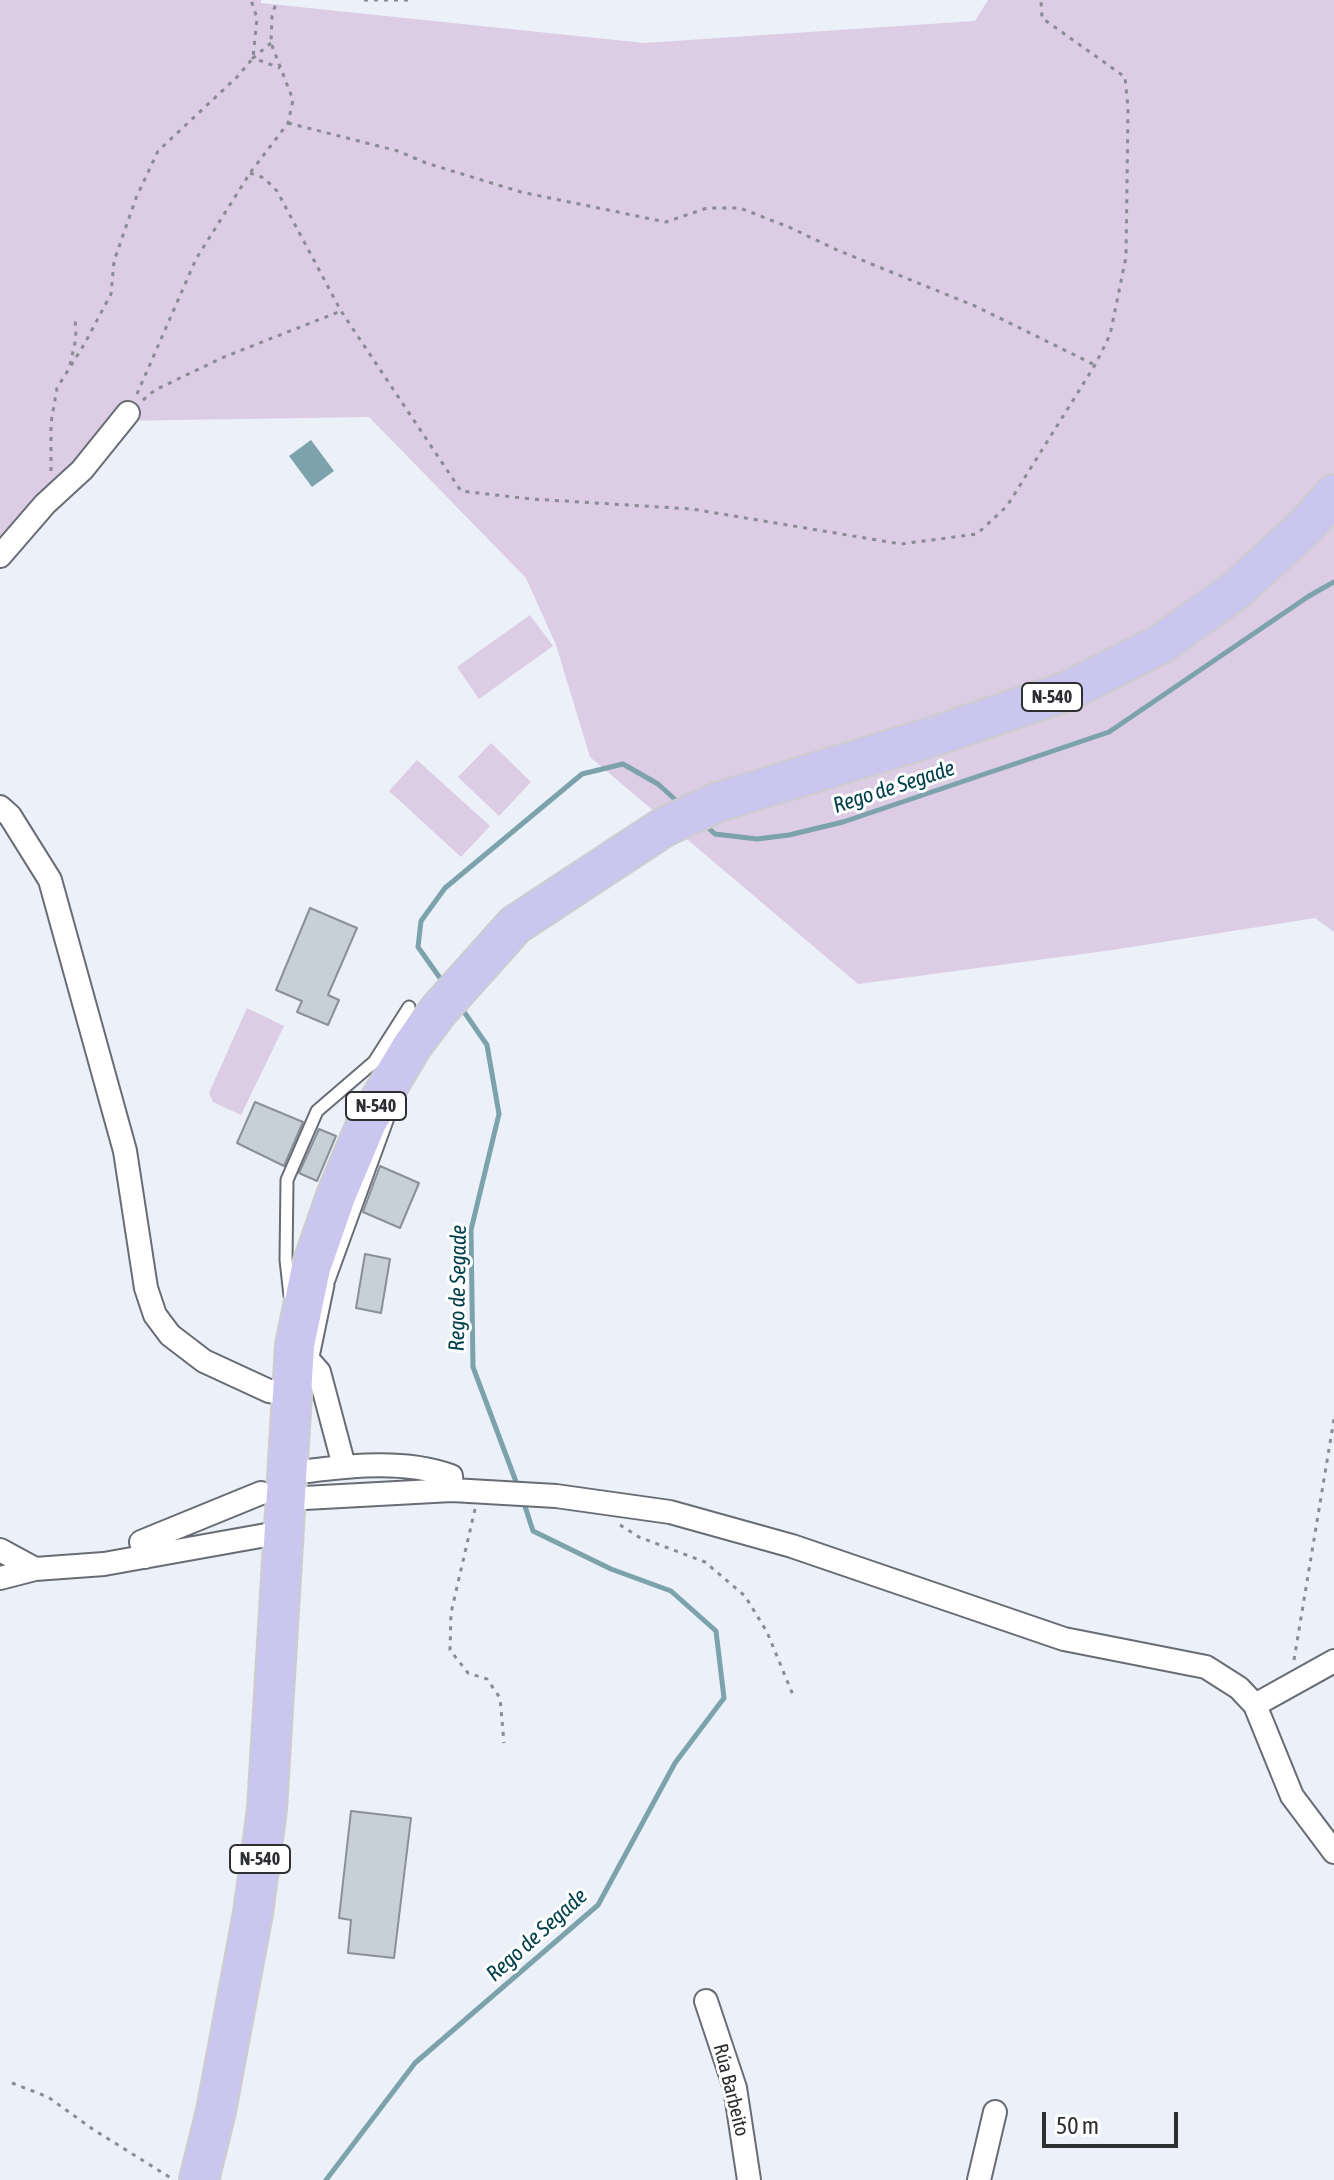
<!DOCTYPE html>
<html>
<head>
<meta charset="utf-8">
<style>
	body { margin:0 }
	#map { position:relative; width:1334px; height:2180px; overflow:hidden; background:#ebf0f9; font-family:"Asap Condensed",sans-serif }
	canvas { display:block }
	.scale { position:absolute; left:1042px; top:2112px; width:136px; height:36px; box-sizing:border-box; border:4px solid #2d2f32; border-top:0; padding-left:10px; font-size:24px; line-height:28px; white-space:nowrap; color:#2d2f32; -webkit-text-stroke:6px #fff; paint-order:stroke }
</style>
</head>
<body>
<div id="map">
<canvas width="1334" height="2180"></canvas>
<div class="scale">50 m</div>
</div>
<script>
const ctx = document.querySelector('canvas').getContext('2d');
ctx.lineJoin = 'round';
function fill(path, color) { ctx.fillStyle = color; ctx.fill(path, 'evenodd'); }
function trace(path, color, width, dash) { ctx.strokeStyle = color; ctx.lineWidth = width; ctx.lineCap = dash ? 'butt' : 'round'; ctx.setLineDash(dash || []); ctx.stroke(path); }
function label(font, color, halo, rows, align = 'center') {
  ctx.font = font + ' "Asap Condensed",sans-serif'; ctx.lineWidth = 6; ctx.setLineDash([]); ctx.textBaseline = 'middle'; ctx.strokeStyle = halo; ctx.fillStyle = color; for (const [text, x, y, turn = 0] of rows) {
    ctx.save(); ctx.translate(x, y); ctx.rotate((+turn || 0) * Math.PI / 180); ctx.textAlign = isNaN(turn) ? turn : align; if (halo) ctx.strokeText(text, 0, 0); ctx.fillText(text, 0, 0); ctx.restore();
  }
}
fill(new Path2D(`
	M0,0H261V3L644,43L975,21L988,0H1334V932L1315,918L1112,950L858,984L590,757L556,645L526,578L369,417L110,421L0,539Z
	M530,615L553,646L479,699L457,667Z
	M491,743L531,782L499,816L458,777Z
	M417,760L490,826L461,857L389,791Z
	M247,1008L284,1026L241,1115L213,1102L209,1093Z`), '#dccce4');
fill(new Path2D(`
	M311,440L334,471L312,487L289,456Z`), '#7ca2ab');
trace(new Path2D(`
	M705,825L715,834L757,839L789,835L843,822L1109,732L1309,596L1334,582
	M445,985L418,947L421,921L445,888L582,774L623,764L658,784L679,803
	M460,1006L487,1045L499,1114L471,1230L473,1367L518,1487
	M326,2180L415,2063L598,1905L675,1763L724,1698L716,1631L671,1591L611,1569L533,1531L523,1500`), '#7ca2ab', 5);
const building = new Path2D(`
	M310,908L357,928L328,995L339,1000L328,1025L297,1012L302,1001L276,990Z
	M255,1102L303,1122L284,1166L237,1143Z
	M319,1129L336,1136L317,1181L299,1173Z
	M380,1166L419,1183L400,1228L363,1212Z
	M365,1254L390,1259L381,1313L356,1308Z
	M351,1811L411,1818L394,1958L348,1953L351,1920L339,1918Z`);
fill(building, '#c7d0d6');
trace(building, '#899197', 2);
const lane = new Path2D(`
	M320,1292L329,1280L388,1118
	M290,1296L286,1260L287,1180L317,1111L374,1062L409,1007
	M312,1362L328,1285`);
const street = new Path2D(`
	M0,556L45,504L82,470L128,413
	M0,807L10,816L50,880L125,1151L146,1288L155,1315L170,1335L204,1361L269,1391L291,1394
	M295,1345L319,1372L344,1466
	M308,1471C354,1465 407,1460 451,1476L452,1490
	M286,1499L452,1490L556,1496L670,1512L792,1546L1064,1639L1206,1667L1239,1688L1255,1705L1292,1796L1334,1852
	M0,1550L35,1569
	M145,1557L141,1542L261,1493
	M0,1578L35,1569L104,1564L283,1532
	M1255,1705L1334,1661
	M706,2001L735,2088L749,2180
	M979,2180L995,2112`);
const highway = new Path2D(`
	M199,2180L216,2111L253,1913L267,1809L295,1345L311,1268L336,1196L368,1120L412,1046L439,1010L515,925L664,827L718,802L938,735L1068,691L1161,644L1236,590L1306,526L1334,494`);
trace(lane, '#686c74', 15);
trace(street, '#686c74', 26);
trace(highway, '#cdcdce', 42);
trace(new Path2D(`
	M364,0H412
	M271,43L253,58L280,68
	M288,123L398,151L426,163L521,192L666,222L707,208H740L791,228L837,250L975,306L1095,365
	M250,173L264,178L277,191L341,311L461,491L531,499L692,509L901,544L977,534L1007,506L1095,365L1110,335L1126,257L1128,108L1125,77L1042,18L1041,0
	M70,365L76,338L75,317
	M137,394L196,259L250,173L288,123L293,100L271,43L272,16L277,0
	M143,400L155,390L224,357L341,311
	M51,471V423L57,388L85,343L111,294L114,261L136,198L158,151L237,77L253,58L257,18L251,0
	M475,1509L451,1613L450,1650L468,1673L487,1679L500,1698L504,1743
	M620,1525L639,1537L705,1562L745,1596L767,1632L793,1695
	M1294,1660L1334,1419
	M12,2083L48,2097L94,2130L171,2178`), '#898c92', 3, [4, 6]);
trace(lane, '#fff', 11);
trace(street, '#fff', 22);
trace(highway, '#cac6f0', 38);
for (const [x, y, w] of [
	[1052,697,60],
	[376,1106,60],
	[260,1859,60]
]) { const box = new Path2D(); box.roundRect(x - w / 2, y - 14, w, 28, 6); ctx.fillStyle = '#fff'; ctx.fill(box); trace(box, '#2d2f32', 2); }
label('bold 18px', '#2d2f32', null, [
	["N-540",1052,697],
	["N-540",376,1106],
	["N-540",260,1859]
]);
label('20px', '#2d2f32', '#fff', [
	["Rúa Barbeito",731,2090,76]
]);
label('italic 22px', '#02414c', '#fff', [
	["Rego de Segade",894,787,-18],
	["Rego de Segade",458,1288,-89],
	["Rego de Segade",537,1935,-42]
]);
</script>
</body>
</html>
